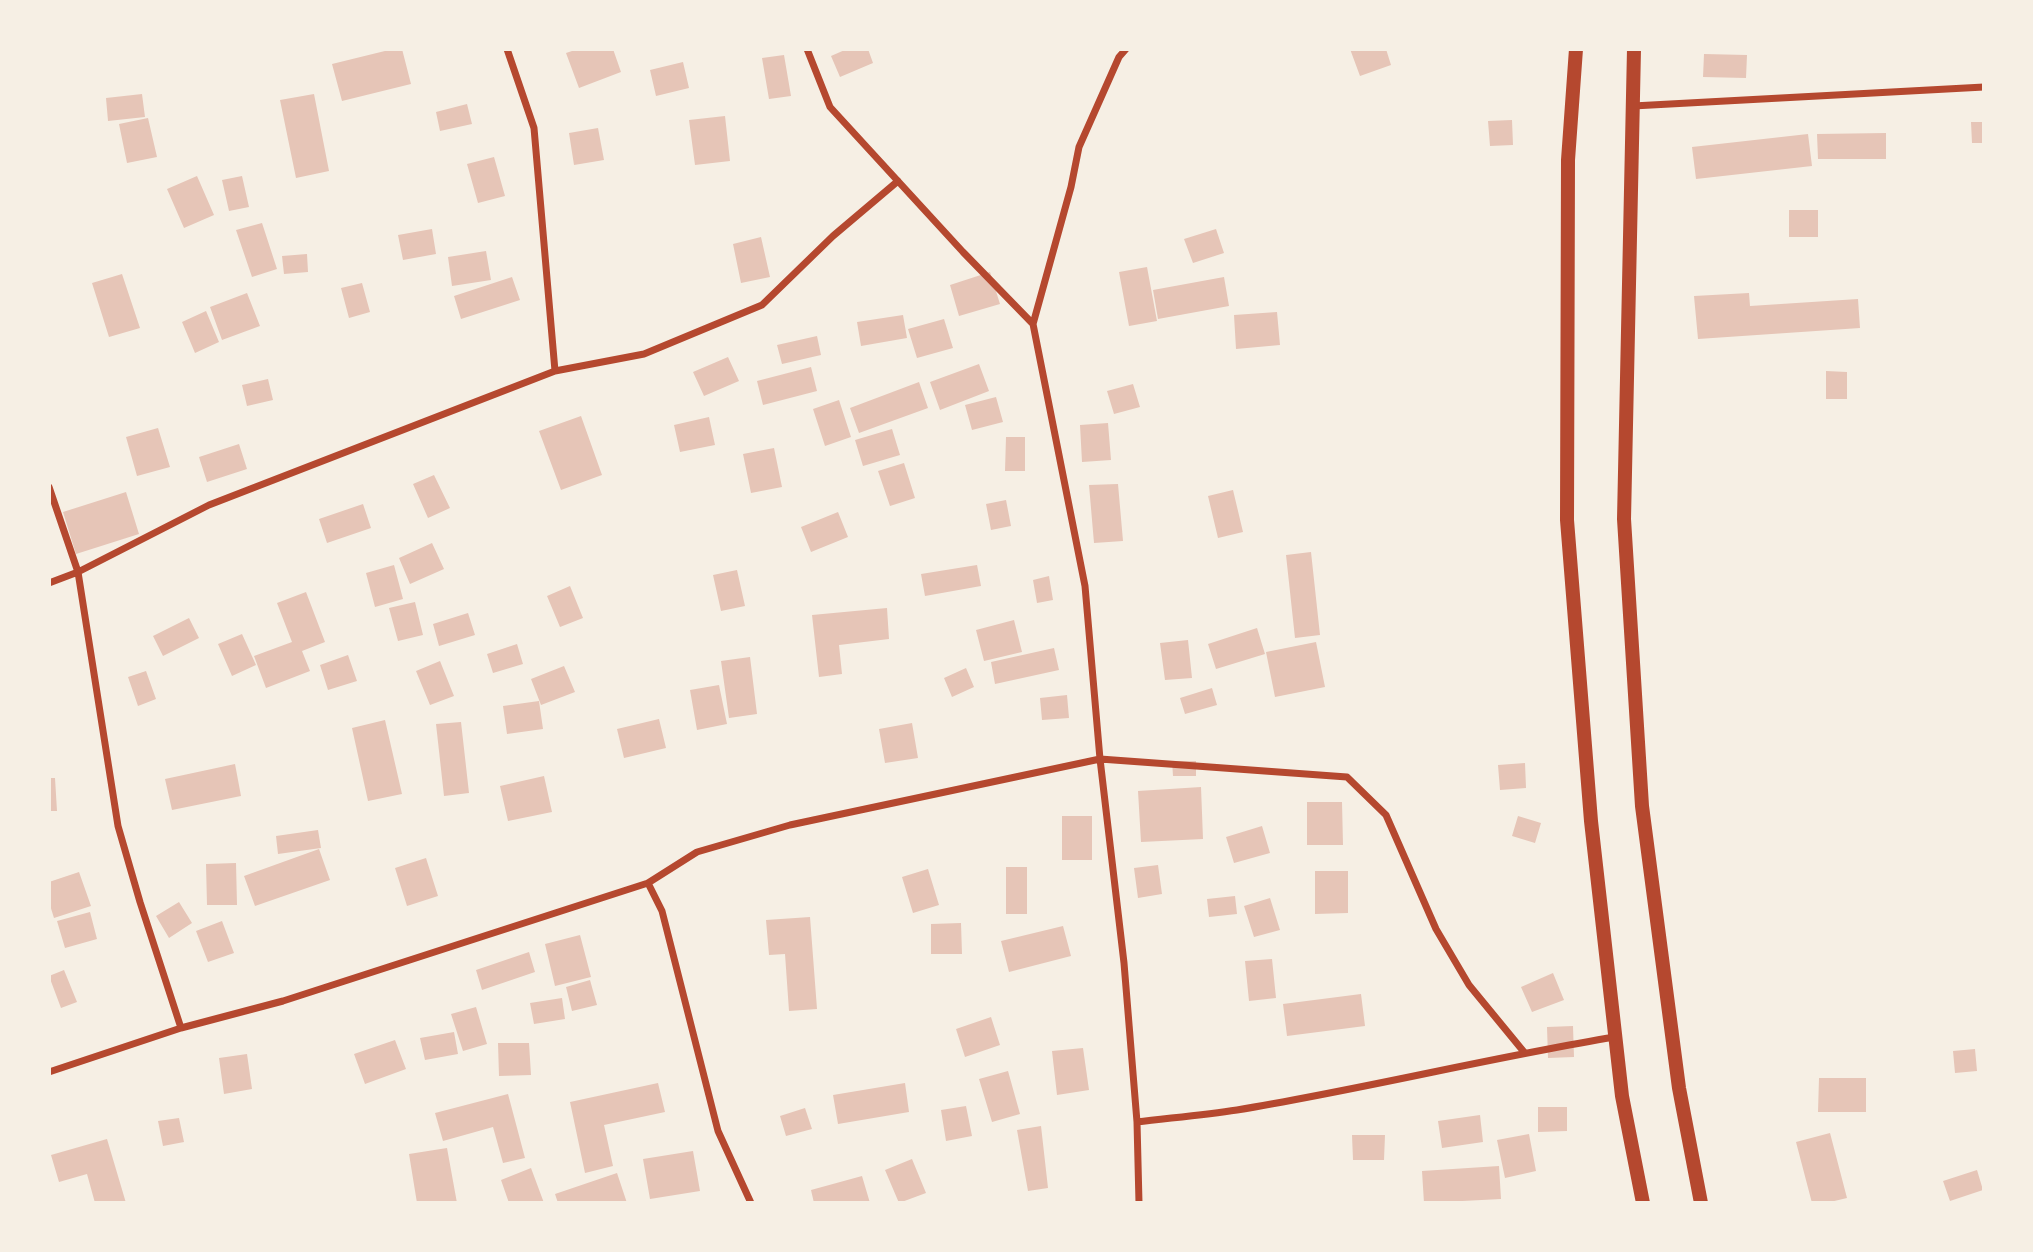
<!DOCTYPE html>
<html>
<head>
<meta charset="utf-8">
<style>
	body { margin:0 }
	#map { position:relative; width:2033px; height:1252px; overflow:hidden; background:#f6efe4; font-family:"Asap Condensed",sans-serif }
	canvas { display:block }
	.frame { position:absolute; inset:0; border:51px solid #f6efe4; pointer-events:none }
</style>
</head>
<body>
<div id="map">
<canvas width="2033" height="1252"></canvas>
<div class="frame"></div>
</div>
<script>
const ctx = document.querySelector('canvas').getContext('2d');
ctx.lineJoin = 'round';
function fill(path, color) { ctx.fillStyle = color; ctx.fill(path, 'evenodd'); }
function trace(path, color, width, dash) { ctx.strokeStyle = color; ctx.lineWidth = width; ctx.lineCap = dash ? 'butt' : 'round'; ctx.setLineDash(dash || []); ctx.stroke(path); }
fill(new Path2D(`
	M393,49H402L411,84L342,101L332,64Z
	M578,49H613L621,72L579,88L566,53Z
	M847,49H868L873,63L840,77L831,56Z
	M1350,49H1386L1391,65L1360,76Z
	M1704,54L1747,55L1746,78L1703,77Z
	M784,55L791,96L769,99L762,58Z
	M683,62L689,88L656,96L650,70Z
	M142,94L145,117L108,121L106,98Z
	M314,94L329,171L296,178L280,100Z
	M467,104L472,124L440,131L436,112Z
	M725,116L730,161L695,165L689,120Z
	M148,118L157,157L127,163L119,124Z
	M1512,120L1513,145L1490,146L1488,121Z
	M1971,122H1984V143H1972Z
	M598,128L604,160L574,165L569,133Z
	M1886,133V159H1818L1817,134Z
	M1808,134L1812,166L1696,179L1692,147Z
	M494,157L505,196L478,203L467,164Z
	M197,176L214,215L184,228L167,189Z
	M242,176L249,207L229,211L222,180Z
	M1789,210H1818V237H1789Z
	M262,223L277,269L252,277L236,230Z
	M432,229L436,254L403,260L398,235Z
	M1216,229L1224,253L1193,263L1184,239Z
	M761,237L770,277L741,283L733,244Z
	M486,251L491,280L452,286L448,257Z
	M307,254L308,272L284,274L282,256Z
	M1147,267L1157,321L1129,326L1119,272Z
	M990,272L1000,304L959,316L950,285Z
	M122,274L140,328L109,337L92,283Z
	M512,277L520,300L461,319L454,296Z
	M1224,277L1229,306L1158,319L1153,290Z
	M362,283L370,312L349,318L341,288Z
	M247,293L260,326L222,340L210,307Z
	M1749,293L1750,306L1858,299L1860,328L1698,339L1694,296Z
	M206,311L219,342L195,353L182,322Z
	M1277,312L1280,345L1236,349L1234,315Z
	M903,315L907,338L861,346L857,322Z
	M944,319L953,348L917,358L908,329Z
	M817,336L821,355L782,364L777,345Z
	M728,357L739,381L704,396L693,372Z
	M979,364L989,391L940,410L930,382Z
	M811,367L817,391L763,405L757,381Z
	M1826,371L1847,372V399H1826Z
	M268,379L273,400L247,406L242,385Z
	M919,382L928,408L859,433L850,408Z
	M1133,384L1140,407L1114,414L1107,391Z
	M996,397L1003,422L972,430L965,405Z
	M839,400L851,437L825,446L813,409Z
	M581,416L602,475L561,490L539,431Z
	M709,417L715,445L680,452L674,425Z
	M1108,423L1111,460L1082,462L1080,425Z
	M158,428L170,467L137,476L126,437Z
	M892,429L900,455L863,466L855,440Z
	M1006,437H1025V471H1005Z
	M239,444L247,469L207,482L199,457Z
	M774,448L782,487L751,493L743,454Z
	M904,463L915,498L890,506L878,471Z
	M434,475L450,508L428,518L413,484Z
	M1118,484L1123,541L1094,543L1089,485Z
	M1233,490L1243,532L1218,538L1208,496Z
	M126,492L139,534L76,554L63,512Z
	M1006,500L1011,526L991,530L986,504Z
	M363,504L371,528L327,543L319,519Z
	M838,512L848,537L811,552L801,527Z
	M432,543L444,569L410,584L399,558Z
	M1311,552L1320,635L1295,638L1286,555Z
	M394,565L403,599L375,607L366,573Z
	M977,565L981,586L925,596L921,574Z
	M737,570L745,606L721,611L713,575Z
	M1049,576L1053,600L1037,603L1033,580Z
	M570,586L583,618L560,627L547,596Z
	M306,592L325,642L302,651L310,671L266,688L254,656L292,642L277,603Z
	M415,602L423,635L398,641L389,608Z
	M887,608L889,639L839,645L842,674L819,677L812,615Z
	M468,613L475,635L439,646L433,624Z
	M189,618L199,638L163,656L153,636Z
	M1014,620L1022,652L984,661L976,630Z
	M1257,628L1265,654L1216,669L1208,644Z
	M242,634L256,665L232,676L218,644Z
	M1188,640L1192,678L1165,680L1160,643Z
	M1316,642L1325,687L1275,697L1266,652Z
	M517,644L523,664L493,673L487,654Z
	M1054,648L1059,670L995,684L991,662Z
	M348,655L357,681L328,690L320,665Z
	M750,657L757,714L729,718L721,661Z
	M440,661L454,696L430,705L416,671Z
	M564,666L575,692L541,705L531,679Z
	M966,668L974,687L952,697L944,678Z
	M146,671L156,699L138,706L128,677Z
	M719,685L727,724L697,730L690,690Z
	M1212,688L1217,705L1185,714L1180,698Z
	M1067,695L1069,718L1042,720L1040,698Z
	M539,701L543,729L507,734L503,706Z
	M659,719L666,748L624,758L617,729Z
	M385,720L402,794L368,801L352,728Z
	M461,722L469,793L444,796L436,724Z
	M912,723L918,758L885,763L879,729Z
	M1172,761H1196V776H1173Z
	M1525,763L1526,788L1500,790L1498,765Z
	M235,764L241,796L172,810L165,779Z
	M544,776L552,812L508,821L500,786Z
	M49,778H55L57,811H49Z
	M1201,787L1203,839L1141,842L1138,791Z
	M1307,802H1342L1343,845H1307Z
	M1062,816H1092V860H1062Z
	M1518,816L1541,823L1535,843L1512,836Z
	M1262,826L1270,853L1234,863L1226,837Z
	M318,830L321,848L278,854L276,836Z
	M319,849L330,880L255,906L244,876Z
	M426,858L438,896L407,906L395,868Z
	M236,863L237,905H207L206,864Z
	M1158,865L1162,894L1138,898L1134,868Z
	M1006,867H1027V914H1006Z
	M928,869L939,905L913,913L902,877Z
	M1315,871H1348V913L1315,914Z
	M79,872L91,906L54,918L49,902V882Z
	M1235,896L1237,914L1209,917L1207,899Z
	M1270,898L1280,930L1254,937L1244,906Z
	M179,902L192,923L169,938L156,916Z
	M90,912L97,939L65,948L57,921Z
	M810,917L817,1009L789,1011L785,954L769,955L766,920Z
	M222,921L234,953L208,962L196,931Z
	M961,923L962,954H931V924Z
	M1063,926L1071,956L1009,972L1001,941Z
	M580,935L591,977L555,986L545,944Z
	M529,952L535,972L482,990L476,970Z
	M1272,959L1276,998L1249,1001L1245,961Z
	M64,970L77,1002L61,1008L49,976Z
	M1553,973L1564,1000L1532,1012L1521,987Z
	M590,980L597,1005L572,1011L566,987Z
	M1361,994L1365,1026L1287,1036L1283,1004Z
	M562,998L565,1019L534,1024L530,1003Z
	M476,1007L487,1044L463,1051L451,1014Z
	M991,1017L1000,1045L965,1057L956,1029Z
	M1573,1026L1574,1057L1548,1058L1547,1027Z
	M454,1032L458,1054L425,1060L420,1038Z
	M395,1040L406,1069L365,1084L354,1054Z
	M498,1043H529L531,1075L499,1076Z
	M1083,1048L1089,1090L1057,1095L1052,1051Z
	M1975,1049L1977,1071L1955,1073L1953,1051Z
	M247,1054L252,1089L224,1094L219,1058Z
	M1008,1071L1020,1114L992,1122L979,1079Z
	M1819,1078H1866V1112H1818Z
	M658,1083L665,1112L604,1125L613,1166L585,1173L570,1102Z
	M905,1083L909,1112L838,1124L833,1095Z
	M508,1094L525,1158L503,1163L493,1127L443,1141L435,1113Z
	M966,1106L972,1136L946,1141L941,1110Z
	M1538,1107H1567V1131L1538,1132Z
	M805,1108L812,1129L786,1136L780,1116Z
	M1480,1115L1483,1142L1442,1148L1438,1121Z
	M179,1118L184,1142L163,1146L158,1121Z
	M1041,1126L1048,1188L1028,1191L1017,1130Z
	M1830,1133L1847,1198L1826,1203H1812L1796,1142Z
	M1529,1134L1536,1171L1505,1178L1497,1140Z
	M1352,1135H1385L1384,1160H1353Z
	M107,1139L126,1203H95L87,1174L59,1182L51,1155Z
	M447,1148L457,1203H417L409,1154Z
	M693,1151L700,1191L650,1199L643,1159Z
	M912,1159L926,1193L899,1203L885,1170Z
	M1499,1166L1501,1199L1424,1203L1422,1171Z
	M531,1168L544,1203H509L501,1180Z
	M1977,1170L1983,1190L1950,1201L1943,1181Z
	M617,1173L627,1203H558L555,1194Z
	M862,1176L870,1203H814L811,1190Z`), '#e6c5b7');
trace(new Path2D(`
	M507,49L534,128L555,371
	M807,49L830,107L963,252L1033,324
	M1126,49L1119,57L1079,147L1071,187L1033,324L1085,586L1100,759L1124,963L1137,1122L1139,1203
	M1633,106L1984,87
	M49,487L78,572L118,826L140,902L181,1028
	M49,583L78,572L209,505L555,371L644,354L762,305L833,236L898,181
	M648,883L662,911L718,1131L751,1203
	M49,1072L181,1028L283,1001L648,883L697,852L790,825L1100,759L1347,777L1386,815L1436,929L1469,985L1524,1052
	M1137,1122C1170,1118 1204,1115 1237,1110C1364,1089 1488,1058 1615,1037`), '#b5482f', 7);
trace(new Path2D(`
	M1576,49L1568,160L1567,520L1591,821L1622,1096L1643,1203
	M1634,49L1624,519L1642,806L1679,1088L1701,1203`), '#b5482f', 14);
</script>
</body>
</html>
